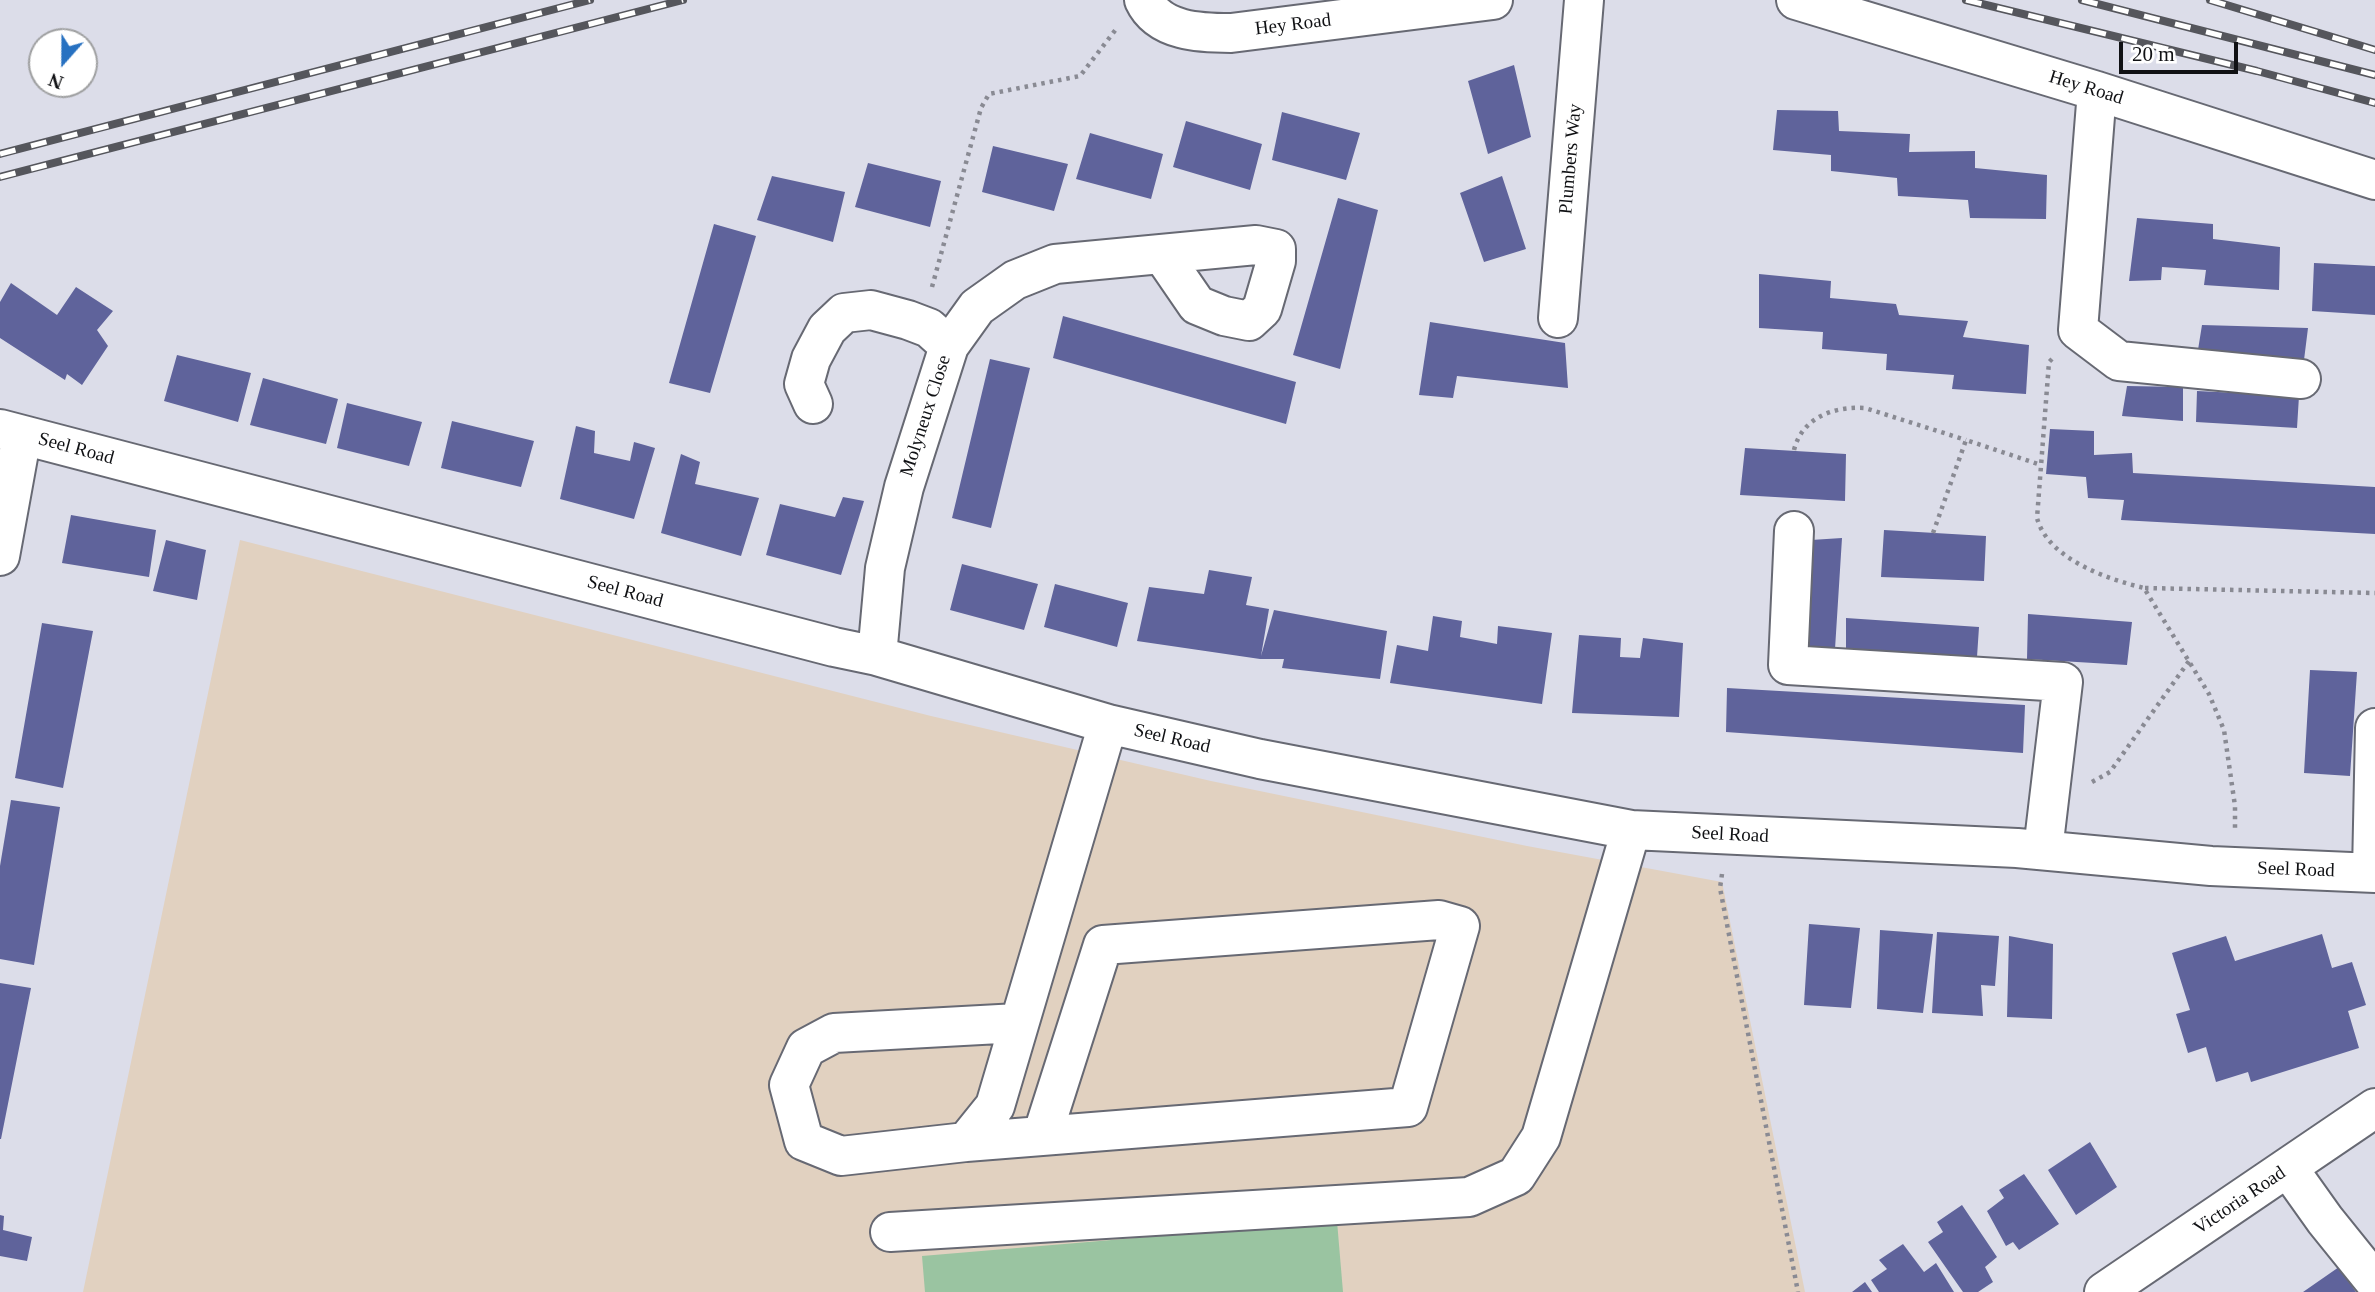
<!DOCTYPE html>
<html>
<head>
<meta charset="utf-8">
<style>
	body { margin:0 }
	#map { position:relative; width:2375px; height:1292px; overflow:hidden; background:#dcdde9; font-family:"Times New Roman",serif }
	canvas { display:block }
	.north { position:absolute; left:28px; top:28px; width:70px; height:70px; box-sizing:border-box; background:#fff; border:2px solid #9fa0a1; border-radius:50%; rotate:201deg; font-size:19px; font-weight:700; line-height:28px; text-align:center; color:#101114 }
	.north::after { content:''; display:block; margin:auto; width:24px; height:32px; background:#2771c1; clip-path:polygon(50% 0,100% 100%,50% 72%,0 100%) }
	.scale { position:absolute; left:2119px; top:42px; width:119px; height:32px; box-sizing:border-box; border:4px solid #101114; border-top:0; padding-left:9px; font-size:21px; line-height:24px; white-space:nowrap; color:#101114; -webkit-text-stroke:5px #fff; paint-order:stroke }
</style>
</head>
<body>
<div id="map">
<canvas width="2375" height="1292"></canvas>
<div class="north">N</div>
<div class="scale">20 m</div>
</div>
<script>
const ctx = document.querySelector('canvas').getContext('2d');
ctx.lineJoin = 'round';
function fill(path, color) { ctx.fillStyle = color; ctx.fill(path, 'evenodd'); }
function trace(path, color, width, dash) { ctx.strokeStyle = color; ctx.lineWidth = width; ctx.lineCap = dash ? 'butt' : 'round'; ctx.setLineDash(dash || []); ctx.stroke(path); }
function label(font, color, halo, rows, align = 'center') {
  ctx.font = font + ' "Times New Roman",serif'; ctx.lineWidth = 7; ctx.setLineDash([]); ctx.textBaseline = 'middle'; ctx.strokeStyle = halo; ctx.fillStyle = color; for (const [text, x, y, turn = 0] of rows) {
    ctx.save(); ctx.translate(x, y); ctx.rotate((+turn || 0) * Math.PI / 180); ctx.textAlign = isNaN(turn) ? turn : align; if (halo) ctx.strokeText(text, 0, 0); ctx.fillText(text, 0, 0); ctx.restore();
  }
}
fill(new Path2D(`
	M240,540L931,716L1211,781L1527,846L1722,882L1805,1292H83Z`), '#e1d1c0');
fill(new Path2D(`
	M1337,1221L1343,1292H925L922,1256Z`), '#9ac4a1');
fill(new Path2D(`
	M1514,65L1531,137L1488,154L1468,81Z
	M1777,110L1838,111L1839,131L1910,134L1909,152L1975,151V168L2047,175L2046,219L1970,218L1968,200L1898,196L1897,178L1831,171V155L1773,150Z
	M1282,112L1360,133L1346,180L1272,160Z
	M1186,121L1262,144L1250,190L1173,167Z
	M1090,133L1163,154L1151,199L1076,179Z
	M993,146L1068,164L1054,211L982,192Z
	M868,163L941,181L930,227L855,207Z
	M772,176L845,192L833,242L757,220Z
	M1502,176L1526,249L1484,262L1460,193Z
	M1338,198L1378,210L1340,369L1293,355Z
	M2137,218L2213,224V239L2280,247L2279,290L2204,285L2206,270L2162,267L2161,280L2129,281Z
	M714,224L756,236L710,393L669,383Z
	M2314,263L2375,266V315L2312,311Z
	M1759,274L1831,281L1830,298L1896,304L1899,315L1968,321L1963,337L2029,345L2026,394L1952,389L1954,375L1886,370L1887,354L1822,349L1823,332L1759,328Z
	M11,283L57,315L76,287L113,311L97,330L108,346L82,385L67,374L65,380L0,338V302Z
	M1063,316L1296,382L1286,424L1053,358Z
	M1430,322L1565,343L1568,388L1457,376L1453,398L1419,395Z
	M2202,325L2308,328L2304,360L2197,356Z
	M177,355L251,373L238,422L164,401Z
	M990,359L1030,368L991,528L952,518Z
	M263,378L338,399L326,444L250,425Z
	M2127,386L2183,387V421L2122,416Z
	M2197,391L2299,396L2297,428L2196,422Z
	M347,403L422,422L409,466L337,448Z
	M452,421L534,441L521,487L441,468Z
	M576,426L595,431L594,453L630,461L634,442L655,448L634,519L560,499Z
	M2050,429L2094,431V455L2132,453L2133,473L2375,487V534L2121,520L2124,500L2088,498L2086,477L2046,474Z
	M1745,448L1846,454L1845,501L1740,495Z
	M681,454L700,462L695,484L759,498L741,556L661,533Z
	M843,497L864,501L841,575L766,555L780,504L835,517Z
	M71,515L156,530L149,577L62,563Z
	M1884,530L1986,536L1984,581L1881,577Z
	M1842,538L1835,649L1806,648L1811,540Z
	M166,540L206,550L197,600L153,591Z
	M962,564L1038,584L1024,630L950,610Z
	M1209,570L1252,577L1246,605L1269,609L1261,656L1274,610L1387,631L1380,679L1282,668L1284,659H1260L1137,641L1149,587L1204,594Z
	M1055,584L1128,603L1117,647L1044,627Z
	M2028,614L2132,622L2127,665L2027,659Z
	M1433,616L1462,621L1460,637L1497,644L1498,626L1552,633L1542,704L1390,683L1397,645L1428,651Z
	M1846,618L1979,627L1977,657L1846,651Z
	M42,623L93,631L63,788L15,778Z
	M1579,635L1621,638L1620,657L1640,658L1643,638L1683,643L1679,717L1572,713Z
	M2310,670L2357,672L2350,776L2304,773Z
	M1727,688L2025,705L2023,753L1726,732Z
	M11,800L60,807L34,965L0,959V866Z
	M1809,924L1860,928L1851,1008L1804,1005Z
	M1880,930L1933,934L1923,1013L1877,1009Z
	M1937,932L1999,936L1995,986L1981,985L1983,1016L1932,1013Z
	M2322,934L2332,968L2352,962L2366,1005L2348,1011L2359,1048L2251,1082L2248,1072L2216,1082L2206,1047L2188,1053L2176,1014L2190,1010L2172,953L2226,936L2235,961Z
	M2009,936L2053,944L2052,1019L2007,1017Z
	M0,983L31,988L1,1139H0Z
	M2090,1142L2117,1187L2076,1215L2048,1170Z
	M2024,1174L2059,1224L2019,1250L2013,1242L2006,1246L1987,1211L2004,1198L1999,1190Z
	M1962,1205L1997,1257L1985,1267L1993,1282L1978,1292H1963L1928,1242L1943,1232L1937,1222Z
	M0,1215L4,1216L3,1230L32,1237L27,1261L0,1256Z
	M1903,1244L1924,1272L1936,1263L1954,1292H1879L1871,1280L1887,1269L1879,1260Z
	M2339,1267L2356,1292H2303Z
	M1865,1282L1872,1292H1852Z`), '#5f639b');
const minor = new Path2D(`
	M1144,0C1159,32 1201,33 1231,33L1493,0
	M1796,0L2097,91L2375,180
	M2097,91L2078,330L2119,361L2301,379
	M1558,318L1584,0
	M813,404L804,384L811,359L827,329L844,313L871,310L908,320L929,328L949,346
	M0,429L834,647L877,656L1108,724L1260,759L1631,830L2017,848L2211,866L2375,873
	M1794,531L1788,665L2063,682L2043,850
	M0,556L22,435
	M877,656L885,568L904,487L949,346L977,307L1015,280L1055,264L1256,245L1276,249V261L1262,309L1249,321L1224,316L1197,305L1162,254
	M2372,872L2375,728
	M1018,1023L834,1033L806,1048L789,1085L804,1141L841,1156L966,1142L995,1106L1108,724
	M966,1142L1408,1107L1460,926L1439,920L1103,945L1042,1136
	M2288,1168L2325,1220L2375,1282
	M890,1232L1469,1197L1516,1176L1541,1137L1631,830
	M2104,1292L2375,1108`);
trace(minor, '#676973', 42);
trace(new Path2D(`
	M932,287L981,108L989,94L1080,76L1117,28
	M2052,359L2049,362L2037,518C2048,559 2107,579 2144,588L2209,694L2224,730L2235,806V828
	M1794,450C1802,418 1833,406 1865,408L1966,440
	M1933,533L1966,440L2041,465
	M2145,588L2375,593
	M2092,782L2110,772L2189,661
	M1722,874L1720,888L1798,1292`), '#898a93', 4.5, [3.5, 5]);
trace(minor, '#fff', 38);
const rail = new Path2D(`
	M1966,0L2257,71L2375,103
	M2082,0L2375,75
	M2210,0L2375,50
	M0,154L590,0
	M0,177L683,0`);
trace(rail, '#55565c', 8);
trace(rail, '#fff', 5, [16]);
label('19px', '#101114', '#fff', [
	["Hey Road",1293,25,-7],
	["Hey Road",2086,88,17],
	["Plumbers Way",1571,159,-85],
	["Molyneux Close",926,416,-72],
	["Seel Road",76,449,15],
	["Seel Road",625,592,15],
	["Seel Road",1172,739,13],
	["Seel Road",1730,835,3],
	["Seel Road",2296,870,2],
	["Victoria Road",2240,1201,-34]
]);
</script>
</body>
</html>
